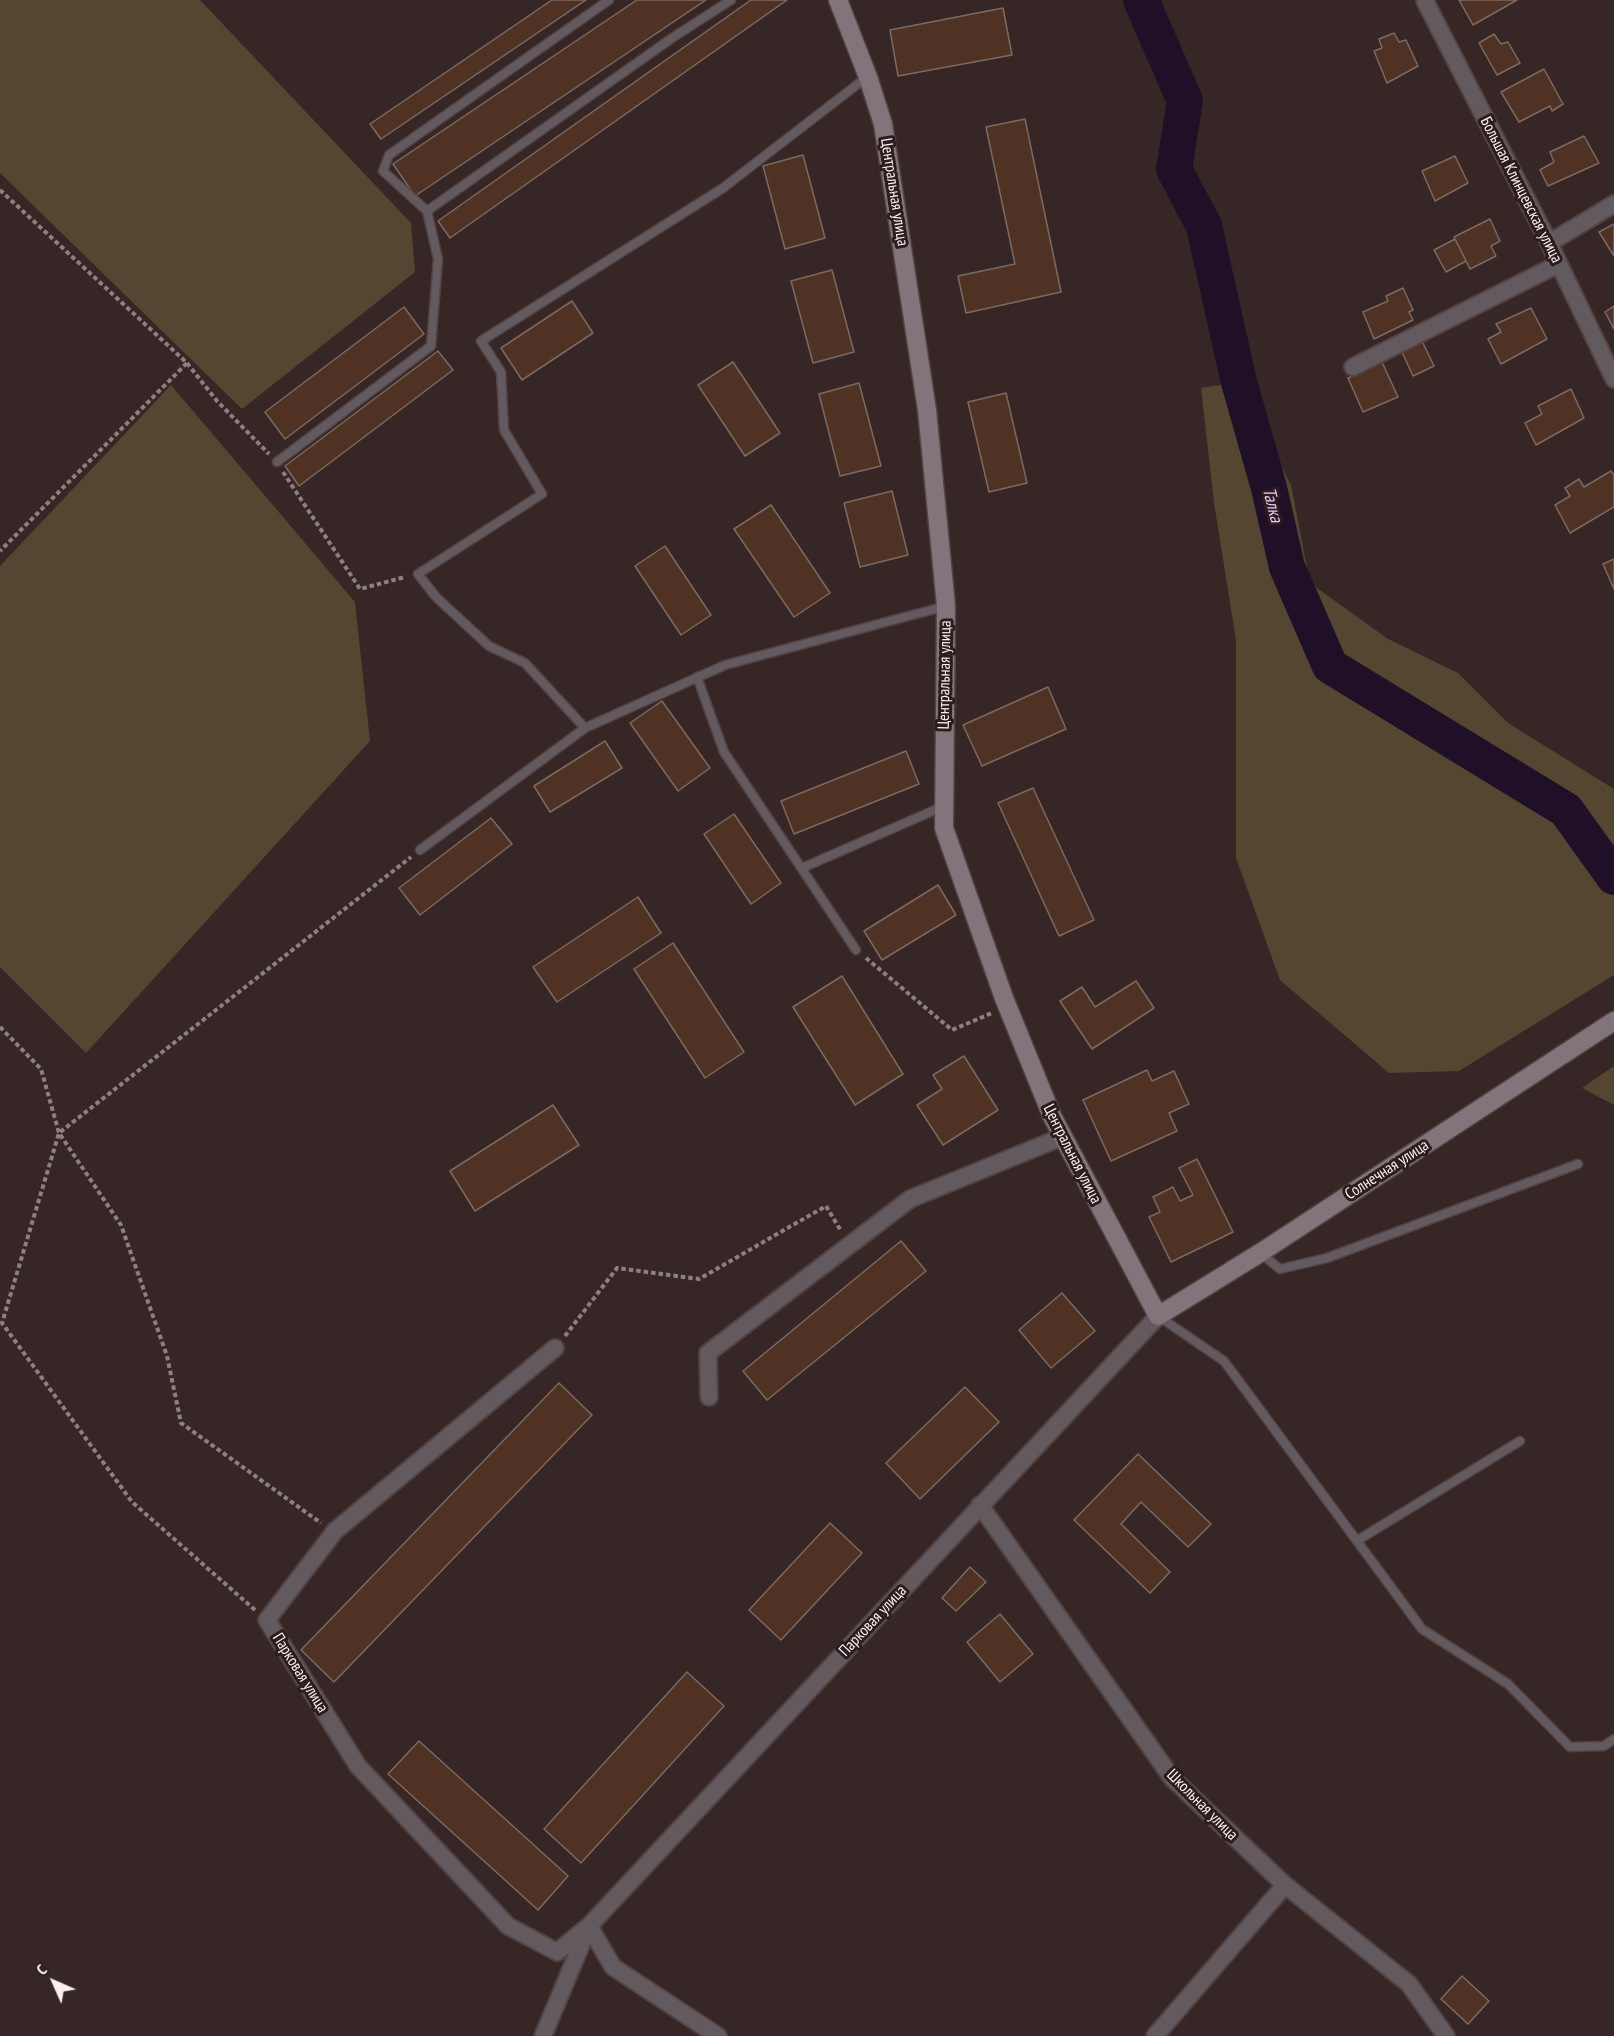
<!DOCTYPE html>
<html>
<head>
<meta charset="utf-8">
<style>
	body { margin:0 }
	#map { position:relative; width:1614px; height:2036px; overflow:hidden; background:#372626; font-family:"PT Sans Narrow",sans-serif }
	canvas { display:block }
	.north { position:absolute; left:24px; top:1952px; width:60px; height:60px; -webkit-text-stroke:4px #2c1c1d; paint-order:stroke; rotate:315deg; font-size:16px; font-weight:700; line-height:24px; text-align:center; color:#fbeff0 }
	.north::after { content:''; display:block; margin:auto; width:21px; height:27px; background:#fbeff0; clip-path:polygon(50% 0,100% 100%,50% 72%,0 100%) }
</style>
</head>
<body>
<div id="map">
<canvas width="1614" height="2036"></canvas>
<div class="north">С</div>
</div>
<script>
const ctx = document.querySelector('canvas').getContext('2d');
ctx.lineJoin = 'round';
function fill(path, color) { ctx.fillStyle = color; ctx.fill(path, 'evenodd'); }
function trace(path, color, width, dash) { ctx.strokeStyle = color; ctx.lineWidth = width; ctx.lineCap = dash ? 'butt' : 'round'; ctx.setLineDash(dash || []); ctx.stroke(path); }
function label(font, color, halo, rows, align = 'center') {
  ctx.font = font + ' "PT Sans Narrow",sans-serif'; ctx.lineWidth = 6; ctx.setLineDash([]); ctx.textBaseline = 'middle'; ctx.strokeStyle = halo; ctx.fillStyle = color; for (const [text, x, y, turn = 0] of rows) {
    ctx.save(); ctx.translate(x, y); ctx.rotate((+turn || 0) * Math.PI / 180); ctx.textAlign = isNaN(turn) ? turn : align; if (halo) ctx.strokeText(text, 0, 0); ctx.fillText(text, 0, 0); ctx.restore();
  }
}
fill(new Path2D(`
	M0,0H200L411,223L415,272L242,409L0,173Z
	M1239,382L1291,485L1310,583L1388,639L1458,673L1508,723L1614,789V975L1459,1071L1389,1073L1280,980L1236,858V640L1214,503L1201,388Z
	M171,385L355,602L370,741L86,1053L0,967V566Z
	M1614,1066V1105L1582,1088Z`), '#544631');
trace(new Path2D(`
	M1141,0L1185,101L1174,169L1204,226L1239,382L1269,488L1287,567L1330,666L1566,810L1614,877`), '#201027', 36);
const building = new Path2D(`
	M552,0H586L381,139L370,124Z
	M637,0H706L415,196L393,164Z
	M751,0H787L450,238L438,221Z
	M1459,0H1517L1473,25Z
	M1003,8L1012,55L898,76L890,30Z
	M1394,33L1399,42L1406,40L1418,66L1387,83L1374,51L1382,48L1379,39Z
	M1494,34L1501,44L1508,42L1520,63L1497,75L1479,43Z
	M1544,69L1563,104L1552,111L1550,106L1519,122L1501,92Z
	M1025,119L1061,292L966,313L958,276L1015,264L986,127Z
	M1584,136L1599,163L1548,186L1540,170L1554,162L1550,152Z
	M803,155L825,238L785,249L763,166Z
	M1455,156L1468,183L1435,201L1422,171Z
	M1490,219L1500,241L1491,246L1496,256L1470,269L1454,237Z
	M1614,224V256L1599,232Z
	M1455,239L1466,261L1446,272L1434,250Z
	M832,270L854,352L813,363L791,281Z
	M1403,288L1413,310L1409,312L1413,320L1374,339L1363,312L1388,301L1386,296Z
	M572,301L593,333L522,380L501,348Z
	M1614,306V329L1605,312Z
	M404,307L424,334L285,439L265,412Z
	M1531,308L1547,339L1501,364L1488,339L1501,332L1496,324Z
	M1422,341L1434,366L1413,376L1402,352Z
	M438,351L453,370L299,486L285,466Z
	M733,362L780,433L745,456L698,385Z
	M1382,362L1398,397L1363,412L1348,378Z
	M859,383L881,466L840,476L819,394Z
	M1571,389L1584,418L1536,445L1525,423L1542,414L1538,406Z
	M1006,393L1027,483L989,492L968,402Z
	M1611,471L1614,475V507L1570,533L1555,505L1570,496L1565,488L1579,479L1584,487Z
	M892,491L908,555L860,567L844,503Z
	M771,505L830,593L794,617L734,529Z
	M665,546L711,615L681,635L635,566Z
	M1614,559V589L1603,564Z
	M1048,687L1066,729L982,766L963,725Z
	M662,701L710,768L678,791L630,723Z
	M605,741L622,768L550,812L534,786Z
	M906,751L919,784L794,834L781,801Z
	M1033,788L1094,920L1059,936L998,803Z
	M734,814L781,883L751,904L704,834Z
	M491,818L512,844L420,915L399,888Z
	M938,885L956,915L882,960L864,931Z
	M638,897L661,933L557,1002L533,967Z
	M673,943L744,1052L705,1078L634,969Z
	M842,976L903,1074L855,1105L793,1007Z
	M1136,981L1154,1008L1092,1049L1060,1001L1082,987L1095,1007Z
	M964,1056L998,1110L943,1145L917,1105L942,1089L933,1075Z
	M1147,1070L1152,1081L1174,1071L1189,1104L1169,1113L1177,1131L1111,1161L1083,1100Z
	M553,1105L579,1145L475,1211L450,1171Z
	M1197,1159L1233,1232L1171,1262L1149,1217L1160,1212L1153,1197L1173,1187L1180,1201L1193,1195L1179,1168Z
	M901,1241L926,1271L767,1400L743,1371Z
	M1062,1293L1095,1331L1051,1368L1019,1330Z
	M559,1383L592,1415L334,1682L301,1650Z
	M965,1387L999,1422L920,1499L886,1463Z
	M1138,1454L1211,1524L1188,1547L1141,1502L1121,1524L1170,1572L1150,1593L1074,1520Z
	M830,1523L862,1553L781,1640L749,1610Z
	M970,1567L986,1582L956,1611L942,1598Z
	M1000,1614L1033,1654L1000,1682L967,1642Z
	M687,1672L724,1706L581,1863L544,1829Z
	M419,1741L568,1876L538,1910L388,1774Z
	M1462,1976L1489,2001L1468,2024L1441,1999Z`);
fill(building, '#4f3223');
trace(building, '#7c6a62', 1.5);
const lane = new Path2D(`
	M427,211L383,171L389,155L609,0
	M277,462L431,346L438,259L427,211L672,38L731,0
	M697,677L724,752L856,950
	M585,728L525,663L489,646L436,597L418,574L542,494L504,430L501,372L481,341L723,188L867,77
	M420,850L585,728L725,665L946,606
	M802,868L944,806
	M1260,1253L1280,1269L1327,1258L1578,1164
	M1158,1316L1224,1361L1422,1629L1508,1684L1570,1747L1604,1746L1614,1739
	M1358,1540L1520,1441`);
const street = new Path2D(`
	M1425,1L1549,243L1614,379
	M1549,243L1614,204
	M1353,367L1559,264
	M555,1348L335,1531L267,1620L358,1766L508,1926L557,1952L589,1926L613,1967L718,2036
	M709,1397L708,1353L910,1199L1062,1137
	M980,1505L1172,1778L1285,1885L1409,1984L1446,2036
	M543,2036L589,1926L1158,1316
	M1155,2036L1285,1885`);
const secondary = new Path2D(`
	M838,0L868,77L883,124L927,410L946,606L944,828L1004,998L1052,1116L1158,1316L1260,1253L1614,1021`);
trace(lane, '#524242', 11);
trace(street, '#524242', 20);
trace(secondary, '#524242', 21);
trace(new Path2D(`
	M0,190L187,363L0,551
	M187,363L217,401L269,454
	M283,472L360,589L405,577
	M866,958L952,1030L992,1013
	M0,1027L41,1069L59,1133L121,1225L167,1356L181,1423L321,1523
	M565,1336L617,1268L699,1279L826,1206L841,1231
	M255,1610L132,1502L2,1323L59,1133L411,857`), '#8e7f80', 4, [4.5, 3]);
trace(lane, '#625a5e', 8);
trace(street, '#625a5e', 16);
trace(secondary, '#81757b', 18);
label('16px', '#fbeff0', '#2c1c1d', [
	["Большая Клинцевская улица",1521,190,63],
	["Центральная улица",894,192,81],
	["Центральная улица",945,675,-89],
	["Центральная улица",1072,1154,63],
	["Солнечная улица",1387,1170,-33],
	["Парковая улица",873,1621,-47],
	["Парковая улица",300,1673,58],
	["Школьная улица",1202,1805,45]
]);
label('italic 18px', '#e9c4f8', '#2c1c1d', [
	["Талка",1272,505,76]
]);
</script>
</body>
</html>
